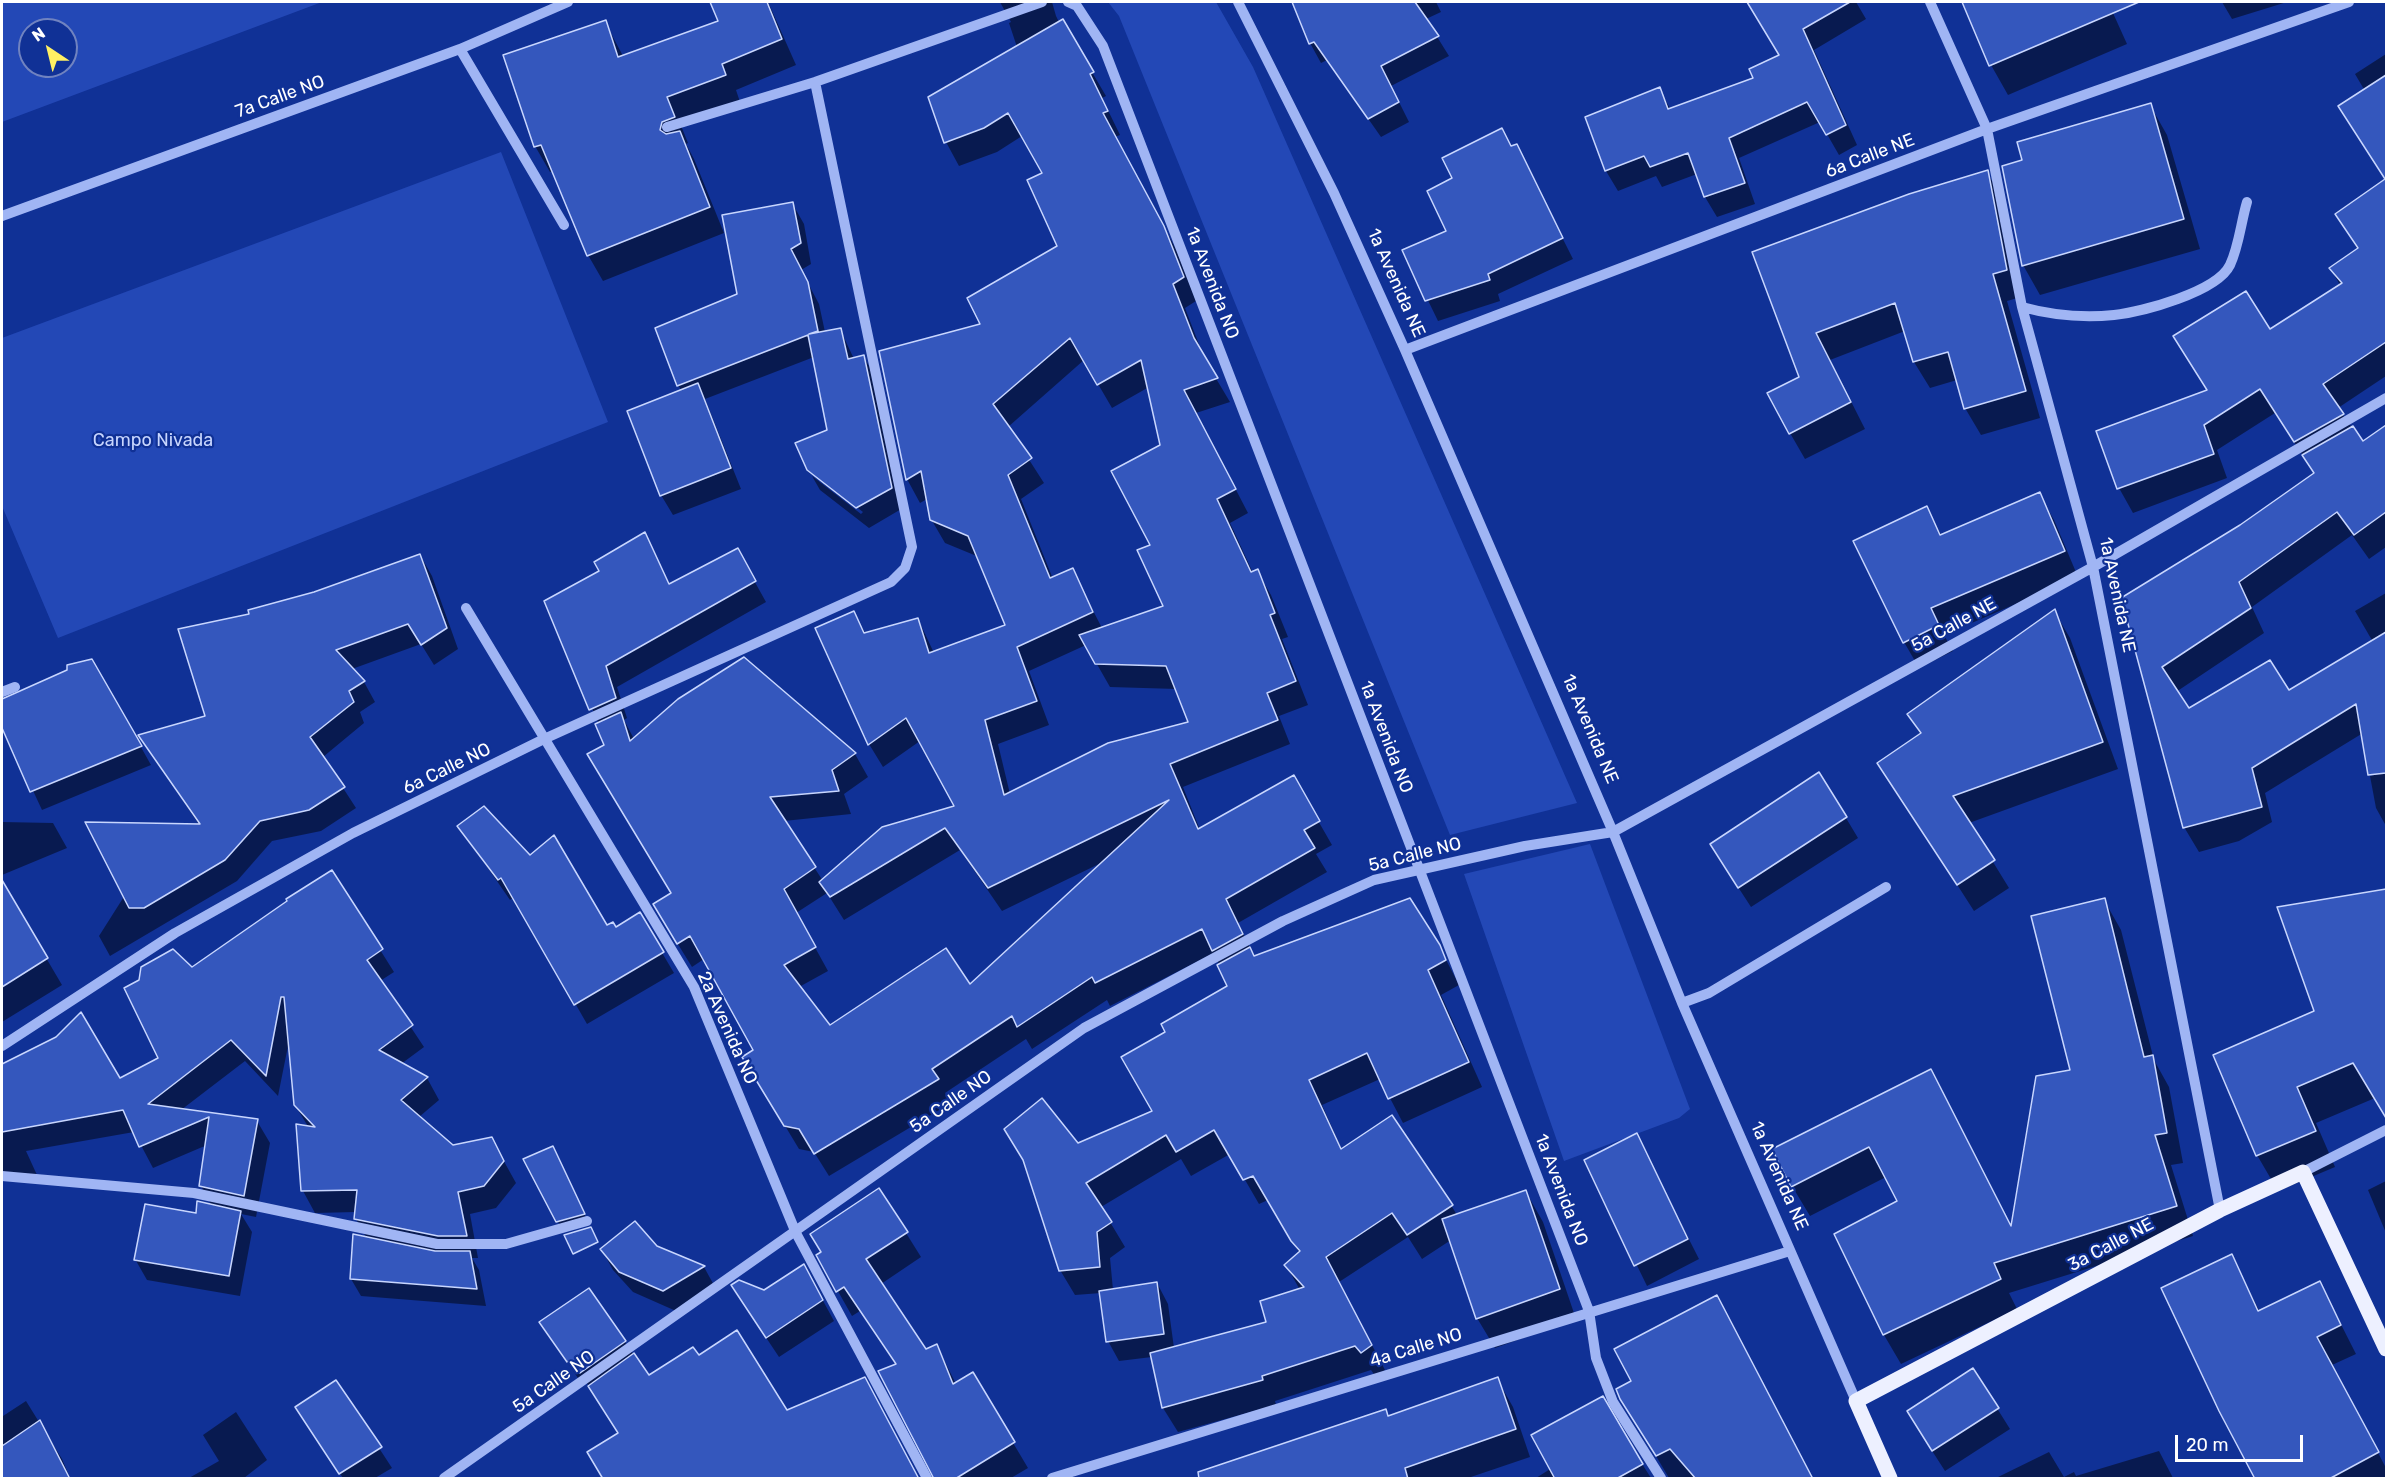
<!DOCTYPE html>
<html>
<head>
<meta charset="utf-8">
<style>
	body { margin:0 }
	#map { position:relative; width:2388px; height:1480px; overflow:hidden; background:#103196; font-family:Rubik,sans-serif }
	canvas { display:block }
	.frame { position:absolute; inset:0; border:3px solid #fff; pointer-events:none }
	.north { position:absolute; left:18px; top:18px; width:60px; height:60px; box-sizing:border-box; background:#103196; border:2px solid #7083c0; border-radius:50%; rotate:325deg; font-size:16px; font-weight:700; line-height:24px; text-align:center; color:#fff }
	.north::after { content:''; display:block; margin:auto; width:21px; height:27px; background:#fff063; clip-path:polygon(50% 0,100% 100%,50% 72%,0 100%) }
	.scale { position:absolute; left:2175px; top:1435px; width:128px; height:27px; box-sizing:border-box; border:3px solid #fff; border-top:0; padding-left:8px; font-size:18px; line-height:21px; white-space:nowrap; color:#fff; -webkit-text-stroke:4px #103196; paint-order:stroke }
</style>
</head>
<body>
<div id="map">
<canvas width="2388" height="1480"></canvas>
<div class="frame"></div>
<div class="north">N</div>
<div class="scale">20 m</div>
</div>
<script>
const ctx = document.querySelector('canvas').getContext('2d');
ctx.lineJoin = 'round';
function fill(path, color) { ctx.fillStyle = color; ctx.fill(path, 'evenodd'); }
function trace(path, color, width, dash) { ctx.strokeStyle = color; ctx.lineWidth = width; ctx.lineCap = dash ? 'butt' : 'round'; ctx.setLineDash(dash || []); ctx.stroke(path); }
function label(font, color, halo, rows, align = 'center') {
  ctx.font = font + ' Rubik,sans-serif'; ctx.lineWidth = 4.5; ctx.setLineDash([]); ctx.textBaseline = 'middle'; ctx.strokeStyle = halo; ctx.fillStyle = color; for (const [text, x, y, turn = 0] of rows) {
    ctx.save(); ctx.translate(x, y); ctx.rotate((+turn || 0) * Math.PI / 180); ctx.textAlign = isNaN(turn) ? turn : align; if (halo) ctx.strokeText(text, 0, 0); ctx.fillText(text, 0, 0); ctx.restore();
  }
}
fill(new Path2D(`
	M2,2H322L2,122ZM30,30H66V66H30Z
	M1108,2H1216L1253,67L1577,803L1450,835L1119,16Z
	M501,152L608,422L58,638L2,506V338Z
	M1590,844L1690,1109L1679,1118L1564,1161L1464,874Z`), '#2348b6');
fill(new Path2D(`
	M719,2H768L796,65L736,90L740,102L680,123L688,143L686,144L694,159L724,233L603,281L588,255L553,171L550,172L535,146L605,22L623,56L720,22L713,4Z
	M1000,2H1052L1056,16L1059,22L1062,21L1106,96L1102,98L1120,135L1115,137L1177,251L1196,301L1185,308L1205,360L1230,402L1196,413L1248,513L1230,523L1253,573L1257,571L1271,595L1288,637L1282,639L1308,705L1279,716L1290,744L1183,787L1200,830L1293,777L1332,845L1316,854L1327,872L1238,923L1255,958L1439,946L1459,985L1441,995L1482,1087L1403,1123L1380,1079L1322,1105L1342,1150L1451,1205L1457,1215L1526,1192L1543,1222L1576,1319L1495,1348L1477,1318L1451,1240L1422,1259L1408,1237L1339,1282L1385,1370L1376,1377L1371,1370L1275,1401L1276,1405L1178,1432L1163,1408L1152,1357L1119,1361L1108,1341L1101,1293L1075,1295L1060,1270L1078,1144L1154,1112L1167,1032L1229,987L1214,953L1110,1006L1107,1000L1032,1049L1026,1039L945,1093L951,1103L829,1176L814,1152L799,1149L758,1081L755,1051L704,959L692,967L668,928L672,893L606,746L599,724L546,602L601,572L644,534L670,585L737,550L766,602L617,687L627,718L624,720L634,739L744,659L855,754L868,777L844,794L851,814L784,821L823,881L956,807L920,741L883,767L869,744L853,612L866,634L918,619L934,653L1007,626L979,557L945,543L931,519L927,499L920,503L907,479L880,352L982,325L1059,247L1044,174L1022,136L997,152L959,166L946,142L1017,47L1009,23L1011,22ZM1084,360L1112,408L1149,387L1162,445L1152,545L1165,607L1102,628L1072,570L1053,579L1021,499L1044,483L1008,427ZM1086,645L1110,687L1177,689L1190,723L1010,794L998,744L1049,725L1029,671ZM960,850L1002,911L1103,862L970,986L830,1027L799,987L828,971L796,913L827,893L844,920ZM1230,1154L1259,1204L1268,1200L1300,1254L1286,1265L1300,1290L1268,1323L1174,1348L1168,1304L1157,1283L1113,1290L1110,1258L1125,1247L1101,1207L1181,1159L1191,1176Z
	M1294,2H1436L1441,12L1426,19L1449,56L1391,86L1409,122L1381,137L1327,60L1321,63L1310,43Z
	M1748,2H1856L1866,19L1814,50L1857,145L1839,155L1820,122L1739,158L1755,204L1717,217L1705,197L1697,174L1662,187L1656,176L1618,191L1606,171L1586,118L1659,89L1671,110L1755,79L1780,56Z
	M1963,2H2108L2127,44L2008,95L1991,65Z
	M2222,2H2287L2232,19Z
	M2386,54V376L2338,408L2363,443L2386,426V547L2369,559L2352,535L2252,607L2264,633L2176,692L2188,710L2288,692L2373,642L2355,611L2386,593V754L2377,760L2363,733L2265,793L2272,822L2239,841L2199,852L2184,827L2123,599L2241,526L2315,474L2275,413L2217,450L2227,478L2133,513L2119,488L2208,391L2270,331L2340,285L2331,269L2358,250L2337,214L2386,180L2340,106L2365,91L2355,74Z
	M2150,105L2167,135L2200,249L2040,295L2023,265L2024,161Z
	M1516,146L1573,259L1498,294L1500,301L1438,321L1404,251L1448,232L1511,147Z
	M1987,172L2002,199L2021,297L2007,301L2040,418L1981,435L1965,408L1957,380L1930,388L1914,362L1905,331L1830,360L1865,429L1805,459L1790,433L1801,378L1754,253Z
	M792,203L804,224L811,264L801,270L819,304L825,332L840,329L854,359L863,356L875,376L903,508L869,528L820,490L812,476L861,514L863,512L809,470L829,431L814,357L705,399L741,489L673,515L661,495L682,391L678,385L739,295Z
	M2039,494L2054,520L2078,577L1944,635L1953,651L1919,668L1904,642L1926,508L1942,536Z
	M420,555L432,576L458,649L434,665L421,644L352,669L364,682L375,702L360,712L364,723L323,757L356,808L321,831L272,841L237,881L110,956L99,936L125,895L200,826L140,736L207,717L250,615Z
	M2054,611L2070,638L2118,769L1969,823L2009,888L1974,911L1879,763L1921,735L1909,714Z
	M92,660L151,765L42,810L2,724V701Z
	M2386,772V826L2376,808L2370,776Z
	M1846,818L1858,838L1751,907L1723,864Z
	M2,822L53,823L67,848L2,875Z
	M459,826L529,857L607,927L615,929L639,914L674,973L587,1024L514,897L510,900Z
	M331,872L394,972L380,981L424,1047L401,1064L427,1078L439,1100L419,1117L453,1147L491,1138L516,1183L496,1208L470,1214L478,1258H472L479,1270L486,1306L361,1296L351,1279L367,1239L356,1219V1212L315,1213L303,1191L309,1128L295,1105L289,1041L278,1096L245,1061L181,1110L257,1121L270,1143L256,1217L241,1214L252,1232L240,1296L147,1280L135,1259L212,1206L201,1186L207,1145L153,1168L134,1132L26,1151L37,1175L2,1180V1088L23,1055L120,1080L160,1059L192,969Z
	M2,883L62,985L2,1022Z
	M2386,891V1117L2375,1098L2316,1123L2335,1167L2278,1191L2257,1155L2215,1056L2316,1012L2279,908Z
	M2104,900L2121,930L2154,1060L2169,1087L2183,1163L2171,1165L2193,1236L2009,1293L2017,1309L1901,1364L1884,1335L1899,1202L1886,1177L1810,1216L1792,1186L1931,1071L2012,1228L2072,1071Z
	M1636,1135L1699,1259L1647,1286L1586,1161Z
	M558,1158L589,1224L563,1231L525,1160Z
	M2386,1181V1233L2368,1190Z
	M906,1233L921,1257L881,1284L925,1351L937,1346L956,1384L972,1374L1028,1468L1011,1478H934L896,1365L860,1311L852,1316L818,1256Z
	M656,1247L704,1267L715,1287L676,1311L633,1292L613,1270L602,1250Z
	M2231,1256L2260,1312L2320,1283L2356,1354L2332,1365L2386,1468V1478H2257Z
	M815,1286L834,1321L779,1357L745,1306L764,1292Z
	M541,1323L625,1342L649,1377L698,1358L787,1412L619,1434L593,1392L584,1379L580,1381Z
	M1973,1370L2010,1429L1945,1471L1920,1432Z
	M1497,1379L1513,1407L1530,1457L1468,1478H1203Z
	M336,1382L392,1468L375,1478H343L309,1428Z
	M26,1401L62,1459L70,1478H2V1414L3,1416Z
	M236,1412L267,1460L244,1478H189L219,1461L203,1435Z
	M1618,1426L1651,1478H1536Z
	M1649,1444L1812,1478H1669Z
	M2159,1451L2173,1478H1996L2049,1452L2064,1477L2074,1472L2076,1476Z`), '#0007');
const building = new Path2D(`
	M710,2H767L782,39L722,64L726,75L667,97L675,117L662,122L660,130L666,134L680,131L710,207L587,256L541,145L534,147L503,55L606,20L618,57L718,21Z
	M1292,2H1415L1439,36L1381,66L1399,102L1368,119L1314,42L1309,44Z
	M1747,2H1850L1803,29L1846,125L1826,135L1807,102L1729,138L1745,183L1704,197L1688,153L1650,167L1644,156L1605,171L1585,117L1660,87L1668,109L1753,78L1749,69L1779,55Z
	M1962,2H2139L1989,66Z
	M1063,19L1094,72L1090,74L1108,111L1103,113L1164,226L1184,277L1173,284L1194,338L1218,378L1184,390L1236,489L1217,499L1251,572L1258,569L1275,613L1270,615L1296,681L1267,693L1278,720L1170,764L1198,829L1294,775L1320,821L1304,830L1315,848L1226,899L1243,934L1212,951L1202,929L1095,983L1092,977L1017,1027L1012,1016L932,1069L939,1079L814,1154L799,1129L784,1126L742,1057L753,1050L690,936L677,944L653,904L671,893L587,754L604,745L595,724L621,712L630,741L678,699L744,657L856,753L832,770L839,791L770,797L816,867L784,889L816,947L784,965L830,1025L946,948L970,984L1169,800L988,888L945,828L830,897L819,882L882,827L954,806L906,718L868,745L815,628L854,611L864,633L918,618L929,653L1005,625L968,536L930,520L921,471L906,480L879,351L980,324L967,298L1057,246L1027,180L1042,173L1008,113L984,128L944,143L928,97ZM1070,338L1097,385L1141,360L1160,445L1111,471L1150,545L1137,550L1163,606L1079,635L1095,664L1166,666L1188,722L1108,743L1004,795L985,720L1037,701L1017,647L1093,612L1073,568L1050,578L1008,475L1032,458L993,404Z
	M2386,75V342L2323,384L2344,414L2294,442L2260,389L2204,425L2214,454L2117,489L2096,431L2207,390L2173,336L2246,291L2270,329L2342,283L2329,268L2358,248L2335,214L2385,179L2338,106Z
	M2151,103L2184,219L2022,266L2002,166L2022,160L2017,142Z
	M1502,128L1511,146L1517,144L1563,238L1488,274L1490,280L1425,301L1402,250L1446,231L1427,191L1452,178L1442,158Z
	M1988,170L2007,270L1993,274L2026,391L1964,409L1948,352L1913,362L1895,303L1816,333L1851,402L1789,434L1767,393L1799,377L1752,252L1909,194Z
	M793,202L801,243L791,249L808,282L818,331L809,334L841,328L848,359L864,355L892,488L856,508L807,470L795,443L827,430L808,335L677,386L655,328L737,294L722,215Z
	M698,383L731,468L660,496L627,411Z
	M2386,425V512L2354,535L2337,512L2239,582L2251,608L2162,667L2189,708L2270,660L2289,690L2386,632V773L2368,775L2356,704L2252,768L2262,807L2183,828L2121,598L2240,525L2314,473L2302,455L2353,426L2363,441Z
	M2040,492L2065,551L1931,608L1939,625L1903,643L1853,541L1927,506L1940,535Z
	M645,532L669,584L738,548L756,581L606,666L616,698L589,710L544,601L599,571L594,562Z
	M420,554L447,628L421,645L408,624L336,650L365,681L349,691L354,702L310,737L345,787L309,810L260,821L225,860L144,908H129L85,822L200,824L138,735L205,716L178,629L249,614L248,610L314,592Z
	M2055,609L2103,742L1953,796L1995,860L1957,885L1877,763L1921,733L1907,714Z
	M92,659L142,746L30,792L2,728V699L67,670V665Z
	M1819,772L1847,817L1738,888L1710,844Z
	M484,806L530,855L554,835L607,925L613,922L616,927L640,912L664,952L574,1005L501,878L498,880L457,826Z
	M332,870L383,949L367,960L413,1025L379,1050L428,1077L401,1100L453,1145L492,1137L504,1161L484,1186L458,1192L467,1236H438L354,1219L357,1190L301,1191L296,1124L315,1127L294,1105L284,997H281L266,1076L231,1040L148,1104L258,1119L244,1196L199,1186L209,1117L139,1147L123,1110L2,1132V1064L56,1037L81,1012L120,1078L158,1058L124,988L139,980L141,967L173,949L192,967L287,901L286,899Z
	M2,880L48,958L2,987Z
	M2386,889V1118L2353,1063L2297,1087L2316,1131L2256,1156L2213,1055L2314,1011L2277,907Z
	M1410,898L1440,945L1446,960L1428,970L1469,1062L1388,1099L1367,1053L1309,1080L1341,1149L1392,1115L1453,1205L1407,1235L1392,1213L1326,1257L1372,1345L1361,1353L1355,1346L1262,1376L1263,1380L1162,1408L1150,1353L1266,1322L1260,1301L1304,1287L1284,1265L1300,1251L1291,1241L1253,1176L1243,1180L1214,1130L1176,1152L1166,1135L1086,1183L1112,1222L1097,1232L1100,1267L1059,1271L1023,1160L1004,1129L1042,1098L1078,1143L1152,1111L1121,1057L1165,1032L1161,1024L1227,986L1217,965L1250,947L1254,956Z
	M2105,898L2144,1057L2153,1055L2167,1133L2155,1135L2177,1206L1994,1263L2001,1279L1883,1335L1834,1234L1897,1201L1869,1147L1791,1187L1772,1149L1931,1069L2011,1226L2036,1076L2070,1070L2031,916Z
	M1637,1133L1688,1239L1634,1266L1584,1160Z
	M553,1146L585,1214L556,1222L523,1159Z
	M879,1188L908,1232L866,1259L926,1349L937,1344L953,1384L973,1372L1015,1442L955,1479H934L878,1371L896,1364L844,1287L836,1292L816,1255L821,1252L810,1234Z
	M1526,1190L1560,1289L1476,1319L1442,1219Z
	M197,1201L241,1211L229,1276L134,1260L145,1204L196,1213Z
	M635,1221L657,1246L705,1266L663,1291L619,1272L600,1249Z
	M591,1227L598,1242L573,1254L564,1235Z
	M353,1234L435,1251H470L477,1289L350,1279Z
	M2232,1254L2258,1311L2320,1281L2341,1325L2317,1337L2379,1452L2329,1479H2255L2219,1411L2161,1288Z
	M804,1264L823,1300L766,1338L731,1285L739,1280L764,1290Z
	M1157,1282L1164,1334L1106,1342L1099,1291Z
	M589,1288L626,1341L580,1373L571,1360L567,1362L539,1322Z
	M1717,1295L1813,1479H1696L1670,1449L1656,1456L1620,1399L1616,1389L1631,1381L1614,1349Z
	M737,1330L787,1410L865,1377L919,1479H603L587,1452L618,1433L588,1386L634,1353L649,1375L693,1347L699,1355Z
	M1973,1368L1999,1408L1932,1451L1907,1411Z
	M1498,1377L1516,1429L1405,1468L1408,1479H1199L1198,1472L1386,1409L1388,1416Z
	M336,1380L382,1447L339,1474L295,1407Z
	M1603,1396L1643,1464L1616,1479H1555L1531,1435Z
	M40,1420L70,1479H2V1446Z`);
fill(building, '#3457bd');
trace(building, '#c8d6fe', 1.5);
trace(new Path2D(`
	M1068,2L1077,6L1103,46L1589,1311L1596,1358L1613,1402L1661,1478
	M1238,2L1334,193L1405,350L1613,832L1682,1003L1856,1401
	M1930,2L1987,129L2022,307L2093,567L2220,1210
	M460,49L564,225
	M667,127L815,82L1042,2
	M2,216L460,49L568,2
	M2022,307C2051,315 2083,318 2114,315C2142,312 2217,292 2230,265C2239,246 2241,222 2247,202
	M1405,350L1987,129L2349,2
	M466,608L694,987L796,1233L927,1478
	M2,692L15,687
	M1682,1003L1709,993L1886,887
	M2,1046L175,933L353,833L544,739L891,582L905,568L912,547L815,82
	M2303,1172L2386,1130
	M2,1176L194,1193L437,1244H506L587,1221
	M444,1478L1084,1028L1283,921L1374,880L1525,846L1613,832L2093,567L2386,398
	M1052,1478L1790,1251`), '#a0b5f4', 10);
trace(new Path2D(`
	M1890,1478L1856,1401L2220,1210L2303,1172L2386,1349`), '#edf0ff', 15);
label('18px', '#fff', '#103196', [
	["7a Calle NO",280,97,-20],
	["6a Calle NE",1870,156,-21],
	["1a Avenida NO",1212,283,69],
	["1a Avenida NE",1396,283,66],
	["1a Avenida NE",2117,595,78],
	["5a Calle NE",1954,625,-29],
	["1a Avenida NE",1590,729,67],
	["1a Avenida NO",1386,737,69],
	["6a Calle NO",447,769,-26],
	["5a Calle NO",1415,855,-14],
	["2a Avenida NO",727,1028,66],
	["5a Calle NO",951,1102,-35],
	["1a Avenida NE",1779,1176,66],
	["1a Avenida NO",1561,1190,69],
	["3a Calle NE",2111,1245,-28],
	["4a Calle NO",1416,1348,-17],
	["5a Calle NO",554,1382,-35]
]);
label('18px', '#c8d6fe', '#103196', [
	["Campo Nivada",153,441]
]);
</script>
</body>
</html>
